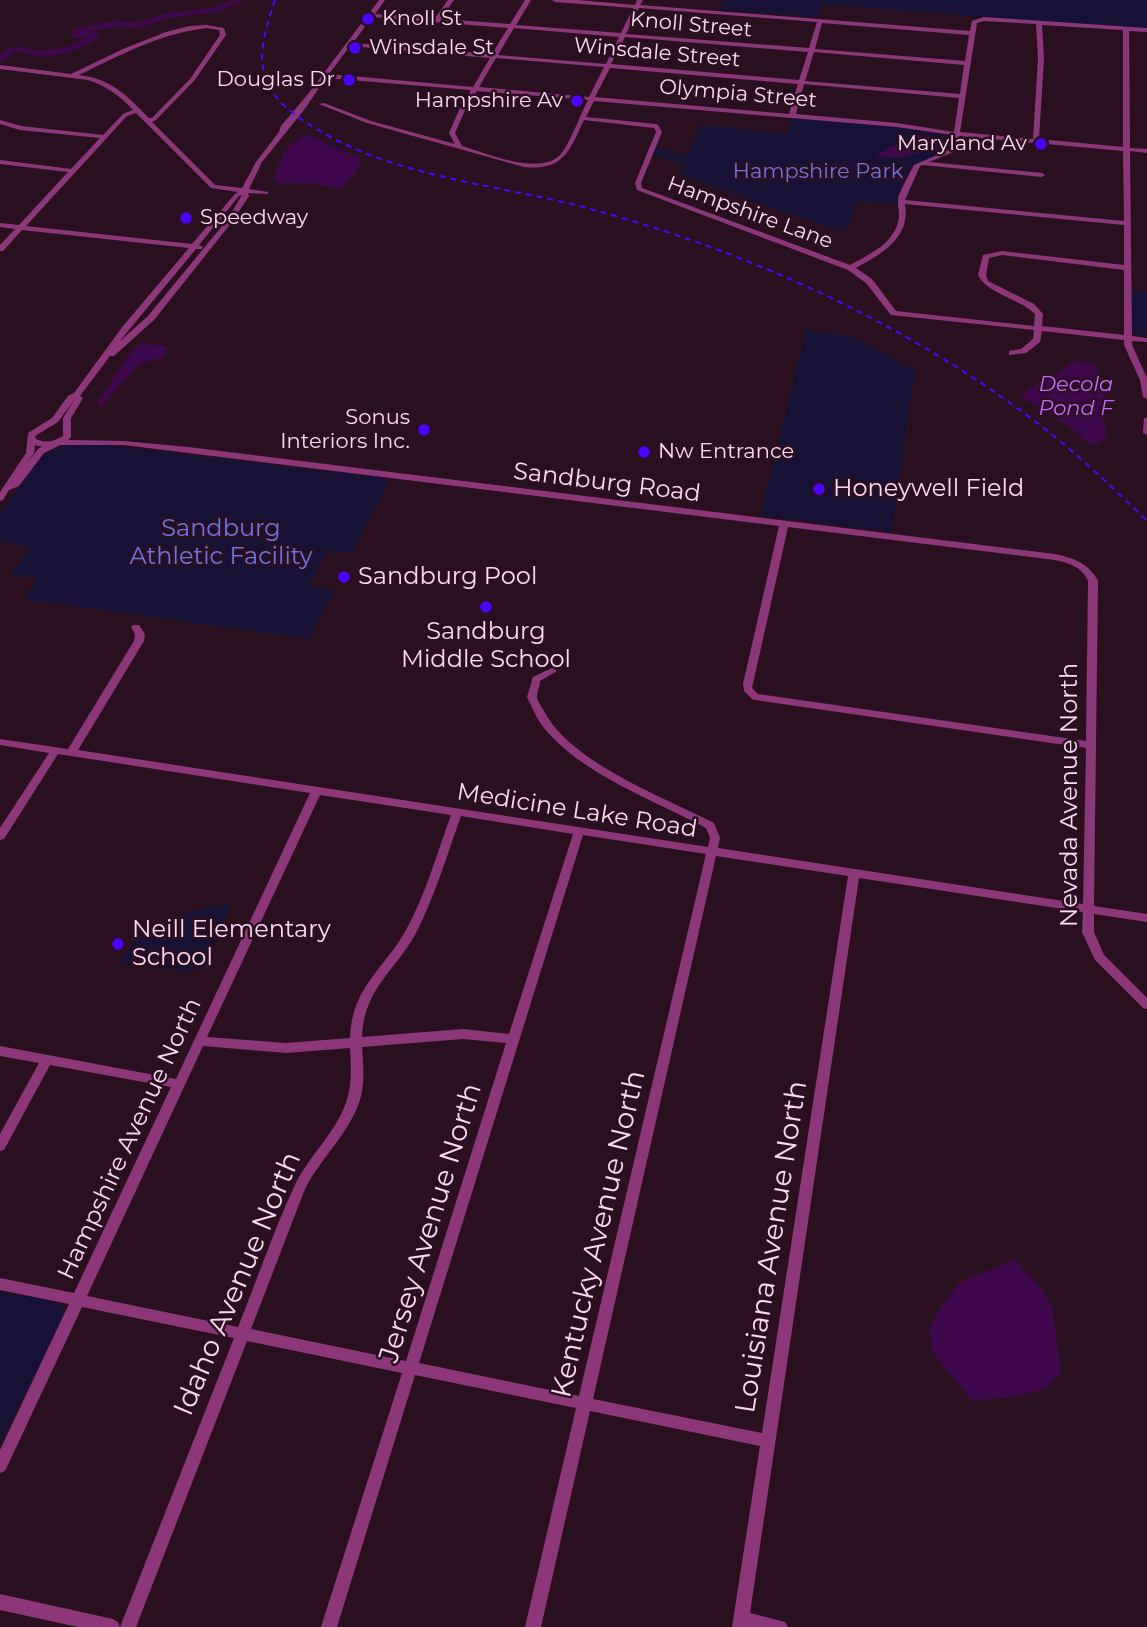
<!DOCTYPE html>
<html>
<head>
<meta charset="utf-8">
<style>
	body { margin:0 }
	canvas { display:block; background:#2a0f21 }
</style>
</head>
<body>
<canvas width="1147" height="1627"></canvas>
<script>
const ctx = document.querySelector('canvas').getContext('2d');
ctx.lineJoin = 'round';
function fill(path, color) { ctx.fillStyle = color; ctx.fill(path, 'evenodd'); }
function trace(path, color, width, dash) { ctx.strokeStyle = color; ctx.lineWidth = width; ctx.lineCap = dash ? 'butt' : 'round'; ctx.setLineDash(dash || []); ctx.stroke(path); }
function label(font, color, halo, rows, align = 'center') {
  ctx.font = font + ' Montserrat,sans-serif'; ctx.lineWidth = 5; ctx.setLineDash([]); ctx.textBaseline = 'middle'; ctx.strokeStyle = halo; ctx.fillStyle = color; for (const [text, x, y, turn = 0] of rows) {
    ctx.save(); ctx.translate(x, y); ctx.rotate((+turn || 0) * Math.PI / 180); ctx.textAlign = isNaN(turn) ? turn : align; if (halo) ctx.strokeText(text, 0, 0); ctx.fillText(text, 0, 0); ctx.restore();
  }
}
fill(new Path2D(`
	M722,0H1147V30L821,4L818,17L718,10Z
	M792,118L898,127L953,136L951,150L911,168L897,197L899,205L857,201L851,224L841,232L679,175L684,164L652,155L655,147L687,156L701,125L787,133Z
	M1132,290L1147,291V336L1132,334Z
	M806,330L854,337L915,370L892,532L760,516Z
	M63,445H106L390,479L353,552H327L309,586L335,590L309,639L23,599L38,578L11,574L30,547L0,542V513L43,455Z
	M232,904L200,968L189,972L117,963C151,921 180,911 232,904Z
	M0,1291L60,1303L64,1308L63,1315L0,1445Z`), '#171235');
fill(new Path2D(`
	M307,135L362,159L355,173L341,189L311,183H280L275,180C275,164 290,139 307,135Z
	M921,135L935,137L941,144L938,148L898,158L875,156C880,151 912,137 921,135Z
	M142,343L168,347L162,358C132,361 120,388 101,407L97,404L100,398L133,350Z
	M1077,360L1095,366L1102,379L1106,397L1104,416L1106,436L1099,443L1089,444L1070,427L1021,397C1028,388 1063,370 1077,360Z
	M1015,1259L1044,1292L1053,1313L1061,1373L1047,1388L1014,1397L972,1401L933,1352L929,1328L944,1302L961,1282Z`), '#3e074b');
fill(new Path2D(`
	M233,0H245L217,12L168,18L139,28L112,27L82,33L94,31L100,37C83,49 59,58 37,56C30,55 23,52 15,51L0,63V55C15,40 26,51 44,50C60,50 73,45 88,37L72,38L74,29L112,21L138,22L167,13L212,8Z`), '#3e074b');
fill(new Path2D(`
	M379,0H385L375,14L435,18L448,0H454L441,19L510,24L525,0H531L516,25L621,33L633,8L555,2L552,0H577L635,5L637,0H643L640,5L970,31L972,21L984,17L1147,28V32L1129,31L1130,148L1147,149V153L1130,151L1132,336L1147,338V342L1132,341V345L1147,378V399L1143,397L1140,380L1124,345V340L1042,331L1040,342L1026,353L1009,355V351L1021,349L1033,339L1034,330L891,315L866,283L848,270L637,190L635,183L656,132L654,128L584,120C569,151 564,171 524,167L367,123L319,104L324,103L371,121L455,144L449,133L459,110L471,90L326,78L304,110L262,162L249,189L268,192V194L248,193L249,196L232,222L154,320L114,356H110L80,396L83,398L71,418V437L68,440L124,441L188,447L1055,554C1073,558 1089,563 1098,581L1094,906L1147,914V922L1094,914V932L1104,955L1147,998V1009L1143,1008L1095,960L1082,932L1083,912L859,878L750,1613L785,1622L788,1627H732L760,1446L590,1411L541,1627H525L576,1408L415,1375L337,1627H321L402,1373L247,1341L136,1627H78L0,1610V1594L113,1619L118,1622L120,1627L234,1338L82,1307L5,1471L0,1473V1450L69,1304L0,1290V1278L74,1293L171,1087L50,1065L4,1150L0,1151V1134L39,1063L0,1056V1046L176,1079L310,793L58,754L4,839L0,840V828L49,753L0,745V739L68,749L134,641L135,634L131,627L133,625H139L145,634L144,641L78,750L708,847L710,838L706,828C654,800 573,771 539,721C535,714 531,705 527,697L533,677L552,668L557,671L540,681C540,685 537,692 537,697C537,701 542,707 544,711C571,763 664,797 714,823L720,838L718,848L1083,904L1086,748L755,700L752,699L744,691L743,684L779,526L124,445H60L44,453L19,486L9,490L3,500L0,501V492L26,453L28,433L52,418L68,396L74,393L123,326L189,248L22,230L3,251H0V245L15,229L0,227V223L19,225L68,172L0,164V160L71,169L100,138L20,130L0,124V120L21,126L103,135L123,114L133,110C120,96 107,86 88,80L0,69V65L71,74L123,49L166,32L189,26L207,25L224,28L226,35L194,81L156,120L152,122L215,185L242,188L256,162L279,132L281,126L308,94ZM639,8L817,22L809,48L626,34ZM372,17L508,28L492,54L353,43ZM984,21L1036,24L1038,58L1033,139L960,132L977,23ZM822,23L969,35L965,61L815,49ZM1042,25L1123,30V147L1039,139L1044,58ZM207,28L219,30L220,35L190,79L152,118H149C127,96 112,79 79,75C120,55 161,33 207,28ZM514,28L619,37L606,64L498,55ZM625,37L808,52L799,80L611,64ZM350,46L490,58L473,87L329,74ZM814,52L964,65L960,94L805,81ZM496,58L604,67L589,97L479,87ZM610,68L798,84L789,114L595,97ZM804,84L959,98L954,132L897,123L796,114ZM477,91L588,100C580,115 571,141 561,154C541,177 486,153 462,146L455,133L465,110ZM594,101L897,127L953,135L951,149L914,165C909,175 903,185 899,195C896,203 901,213 898,222C893,244 868,255 850,265L642,188L641,183L662,132L658,125L656,124L586,117ZM136,113L211,188L238,192L235,194L192,244L26,226L127,116ZM959,136L1123,151L1124,221L905,200L920,166L923,165L1042,177L1045,175L1042,173L929,162L956,151ZM242,195L227,220L148,316L119,342L196,249H202L203,247L199,245L239,196ZM905,204L1124,225V265L1002,251L983,255L978,275C986,293 1020,299 1035,314L1034,326L896,311L872,279L856,268C881,254 911,238 905,204ZM1002,255L1124,270V335L1042,326L1043,314L1034,304L988,281L986,275L989,258ZM74,400L63,418V436C53,441 47,444 36,439L35,436L58,422ZM35,445L42,447L38,449L27,463L34,453ZM788,527L1055,560C1069,563 1082,567 1088,581L1086,741L758,694L752,688ZM320,795L451,815C437,853 426,894 406,930C383,971 352,986 350,1038L286,1043L207,1037ZM461,816L573,834L509,1034L463,1029L362,1037C364,988 394,973 416,933C435,896 447,855 461,816ZM583,835L706,854L579,1396L419,1363ZM716,856L848,876L762,1433L593,1399ZM463,1039L506,1043L406,1361L251,1329L305,1189C321,1157 352,1131 361,1096C365,1080 363,1063 362,1047ZM203,1046L286,1053L350,1048C351,1064 352,1080 348,1096C340,1129 308,1156 294,1187C273,1232 257,1280 238,1327L87,1296Z
	M1144,418H1147V435L1143,433Z`), '#8c377a');
trace(new Path2D(`
	M275,0C260,45 250,80 293,113C377,177 489,182 587,208C743,250 893,317 1024,413C1068,445 1108,483 1147,521`), '#4a04ff', 2, [6, 5]);
for (const [x, y, r, color] of [
	[368,19,7,"#4a04ff"],
	[355,48,7,"#4a04ff"],
	[349,80,7,"#4a04ff"],
	[577,101,7,"#4a04ff"],
	[1041,144,7,"#4a04ff"],
	[186,218,7,"#4a04ff"],
	[424,430,7,"#4a04ff"],
	[644,452,7,"#4a04ff"],
	[819,489,7,"#4a04ff"],
	[344,577,7,"#4a04ff"],
	[486,607,7,"#4a04ff"],
	[118,944,7,"#4a04ff"]
]) { const dot = new Path2D(); dot.arc(x, y, r, 0, 2 * Math.PI); ctx.fillStyle = color; ctx.fill(dot); trace(dot, '#2a0f21', 2.5); }
label('21px', '#ffd8f4', '#2a0f21', [
	["Knoll St",382,19],
	["Winsdale St",369,48],
	["Douglas Dr",335,80,"right"],
	["Hampshire Av",563,101,"right"],
	["Maryland Av",1027,144,"right"],
	["Speedway",200,218],
	["Sonus",410,418,"right"],
	["Interiors Inc.",410,442,"right"],
	["Nw Entrance",658,452]
], 'left');
label('21px', '#ffd8f4', '#2a0f21', [
	["Knoll Street",691,25,5],
	["Winsdale Street",657,53,5],
	["Olympia Street",738,94,5],
	["Hampshire Lane",750,213,20]
]);
label('21px', '#6c75e9', '#2a0f21', [
	["Hampshire Park",818,172]
]);
label('italic 21px', '#c866ff', '#2a0f21', [
	["Decola",1076,385],
	["Pond F",1076,409]
]);
label('24px', '#ffd8f4', '#2a0f21', [
	["Sandburg Road",607,483,7],
	["Nevada Avenue North",1070,795,-90],
	["Medicine Lake Road",577,811,9],
	["Hampshire Avenue North",130,1139,-65]
]);
label('24px', '#ffd8f4', '#2a0f21', [
	["Honeywell Field",833,489],
	["Sandburg Pool",358,577],
	["Sandburg",486,632,"center"],
	["Middle School",486,660,"center"],
	["Neill Elementary",132,930],
	["School",132,958]
], 'left');
label('24px', '#6c75e9', '#2a0f21', [
	["Sandburg",221,529],
	["Athletic Facility",221,557]
]);
label('28px', '#ffd8f4', '#2a0f21', [
	["Jersey Avenue North",431,1223,-73],
	["Kentucky Avenue North",599,1234,-77],
	["Louisiana Avenue North",772,1247,-81],
	["Idaho Avenue North",238,1284,-67]
]);
</script>
</body>
</html>
